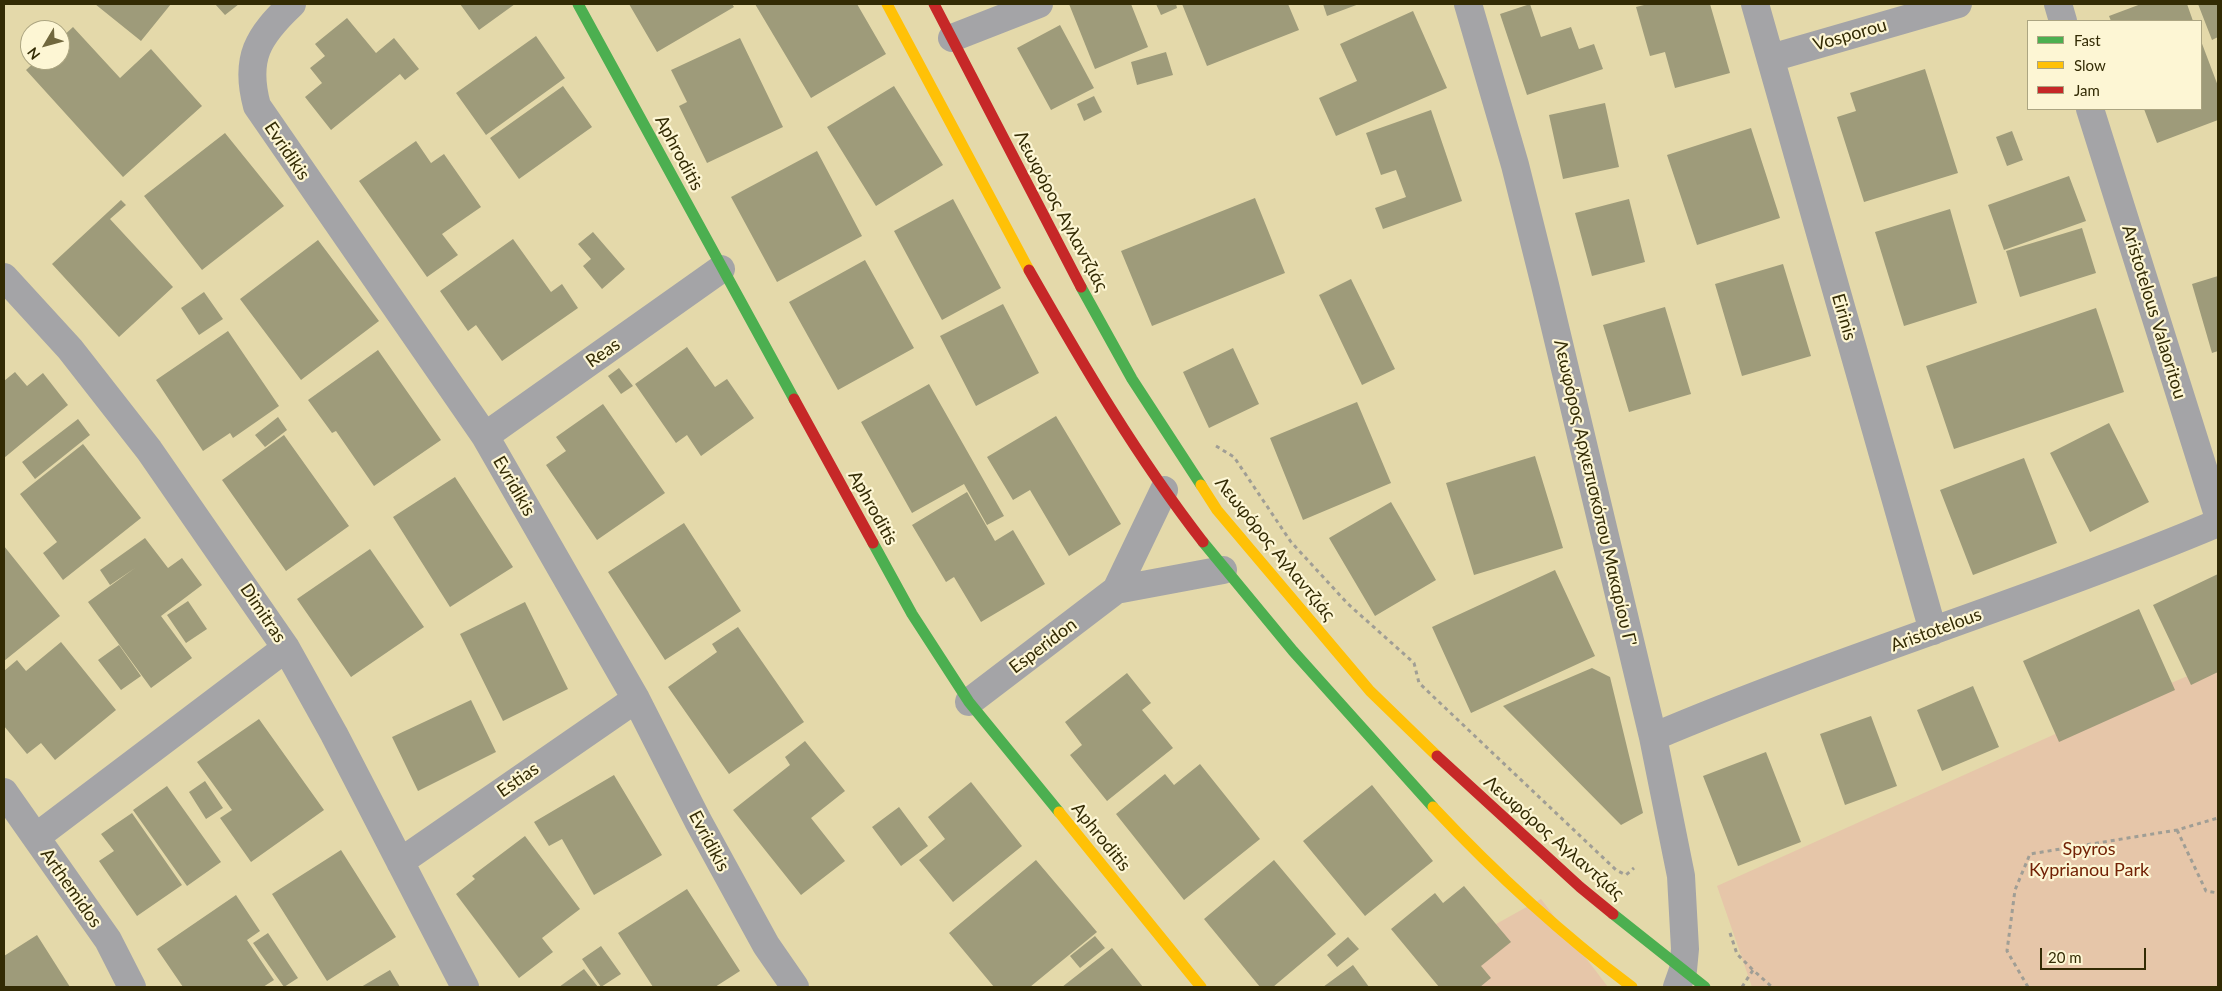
<!DOCTYPE html>
<html>
<head>
<meta charset="utf-8">
<style>
	body { margin:0 }
	#map { position:relative; width:2222px; height:991px; overflow:hidden; background:#e4d9aa; font-family:Lato,sans-serif }
	canvas { display:block }
	.frame { position:absolute; inset:0; border:5px solid #332b04; pointer-events:none }
	.legend { position:absolute; left:2027px; top:20px; width:175px; height:90px; box-sizing:border-box; background:#fdf6d4; border:1px solid #aca581; margin:0; padding:6px 9px; list-style:none; font-size:15px; color:#332b04 }
	.legend li { display:flex; align-items:center; gap:10px; height:25px }
	.legend b { width:25px; border:1px solid #aca581 }
	.north { position:absolute; left:20px; top:20px; width:50px; height:50px; box-sizing:border-box; background:#fdf6d4; border:1px solid #aca581; border-radius:50%; rotate:233deg; font-size:14px; font-weight:700; line-height:20px; text-align:center; color:#332b04 }
	.north::after { content:''; display:block; margin:auto; width:18px; height:22px; background:#71683e; clip-path:polygon(50% 0,100% 100%,50% 72%,0 100%) }
	.scale { position:absolute; left:2040px; top:948px; width:106px; height:22px; box-sizing:border-box; border:2px solid #332b04; border-top:0; padding-left:6px; font-size:15px; line-height:18px; white-space:nowrap; color:#332b04; -webkit-text-stroke:4px #fdf6d4; paint-order:stroke }
</style>
</head>
<body>
<div id="map">
<canvas width="2222" height="991"></canvas>
<div class="frame"></div>
<ul class="legend">
<li><b style="height:6px;background:#4caf50"></b>Fast</li>
<li><b style="height:6px;background:#ffc107"></b>Slow</li>
<li><b style="height:6px;background:#c62828"></b>Jam</li>
</ul>
<div class="north">N</div>
<div class="scale">20 m</div>
</div>
<script>
const ctx = document.querySelector('canvas').getContext('2d');
ctx.lineJoin = 'round';
function fill(path, color) { ctx.fillStyle = color; ctx.fill(path, 'evenodd'); }
function trace(path, color, width, dash) { ctx.strokeStyle = color; ctx.lineWidth = width; ctx.lineCap = dash ? 'butt' : 'round'; ctx.setLineDash(dash || []); ctx.stroke(path); }
function label(font, color, halo, rows, align = 'center') {
  ctx.font = font + ' Lato,sans-serif'; ctx.lineWidth = 4.5; ctx.setLineDash([]); ctx.textBaseline = 'middle'; ctx.strokeStyle = halo; ctx.fillStyle = color; for (const [text, x, y, turn = 0] of rows) {
    ctx.save(); ctx.translate(x, y); ctx.rotate((+turn || 0) * Math.PI / 180); ctx.textAlign = isNaN(turn) ? turn : align; if (halo) ctx.strokeText(text, 0, 0); ctx.fillText(text, 0, 0); ctx.restore();
  }
}
fill(new Path2D(`
	M2218,663V987H1752L1717,886L2122,704Z
	M1541,899L1608,987H1474L1471,938Z`), '#e6c6a9');
fill(new Path2D(`
	M95,4H171L141,41Z
	M215,4H239L225,15Z
	M460,4H515L479,30Z
	M629,4H732L734,7L657,52Z
	M755,4H857L886,54L811,98Z
	M1069,4H1131L1148,47L1095,69Z
	M1156,4H1176L1177,8L1161,15Z
	M1182,4H1288L1299,30L1207,66Z
	M1323,4H1359L1327,16Z
	M1530,4L1541,37L1571,27L1579,49L1594,44L1603,69L1527,95L1500,14Z
	M1648,4H1710L1730,73L1675,88L1665,52L1650,56L1636,7Z
	M2141,4H2187L2193,21H2111L2109,16Z
	M2198,4H2218V37L2212,40Z
	M1413,11L1447,88L1336,136L1319,98L1357,81L1340,44Z
	M347,18L376,53L394,38L419,69L405,80L400,74L331,130L305,97L322,83L310,68L325,56L315,44Z
	M1060,25L1094,88L1051,110L1017,48Z
	M73,27L120,78L151,49L202,106L123,177L26,70L37,60H60V39Z
	M536,36L565,78L486,135L456,93Z
	M740,38L783,127L707,163L679,106L687,102L671,70Z
	M2201,41L2218,86V120L2157,143L2144,109H2201Z
	M1166,52L1173,75L1137,85L1131,62Z
	M1925,69L1958,173L1864,202L1837,117L1856,111L1850,93Z
	M563,86L592,127L519,179L490,138Z
	M894,86L943,165L876,206L827,127Z
	M1094,96L1102,112L1084,121L1077,104Z
	M1605,103L1619,167L1563,179L1549,115Z
	M1431,110L1462,201L1383,229L1375,208L1406,197L1396,170L1381,175L1366,133Z
	M1751,128L1780,218L1697,245L1667,155Z
	M2012,131L2023,160L2007,166L1996,137Z
	M225,133L284,206L202,270L144,196Z
	M416,141L431,163L444,154L481,207L442,234L458,255L427,277L359,181Z
	M817,151L862,236L777,282L731,197Z
	M2069,176L2086,221L2004,250L1988,205Z
	M1255,198L1285,273L1152,326L1121,251Z
	M953,199L1001,288L942,320L894,231Z
	M1629,199L1645,262L1592,276L1575,213Z
	M121,200L126,205L110,219L173,287L119,337L52,264Z
	M1950,209L1977,303L1904,326L1875,232Z
	M2082,228L2096,273L2020,297L2006,251Z
	M593,232L625,269L602,289L583,266L591,259L578,244Z
	M513,239L551,292L562,284L578,308L502,361L476,325L468,331L440,291Z
	M318,240L379,321L301,380L240,299Z
	M865,260L914,348L838,390L789,302Z
	M1783,264L1811,356L1742,376L1715,284Z
	M2218,276V351L2212,353L2192,284Z
	M1351,279L1395,369L1362,385L1319,295Z
	M204,292L223,319L199,335L181,308Z
	M1003,304L1039,373L976,406L940,336Z
	M1665,307L1691,394L1629,412L1603,325Z
	M2096,308L2124,392L1954,449L1926,366Z
	M228,331L279,406L233,438L230,433L203,451L156,380Z
	M687,347L715,387L727,379L754,418L701,456L687,435L676,443L635,384Z
	M1233,348L1259,404L1209,428L1183,372Z
	M378,350L441,440L374,486L336,431L332,433L308,400Z
	M619,368L633,386L621,394L608,376Z
	M15,372L27,386L43,373L68,405L4,458V381Z
	M929,384L1004,516L987,525L964,484L912,513L861,422Z
	M1357,402L1391,483L1303,520L1270,438Z
	M603,404L665,493L597,540L546,465L566,451L556,437Z
	M1056,416L1121,524L1069,556L1030,490L1013,500L987,457Z
	M278,417L287,430L265,447L255,435Z
	M78,419L90,435L35,479L22,462Z
	M2109,423L2149,502L2090,532L2050,453Z
	M284,435L349,526L286,571L222,480Z
	M83,444L141,518L63,580L43,553L57,542L20,494Z
	M1535,456L1563,548L1474,575L1446,483Z
	M2024,458L2057,543L1973,575L1940,490Z
	M455,477L513,567L450,607L393,517Z
	M967,492L995,541L1013,530L1045,584L981,622L954,577L946,582L912,525Z
	M1391,502L1436,580L1375,616L1329,538Z
	M684,523L741,611L665,660L608,572Z
	M145,538L168,568L182,558L202,585L161,616L192,658L151,688L88,602L135,568L110,585L100,570Z
	M4,546L60,616L4,661Z
	M370,549L424,627L351,677L297,599Z
	M1555,570L1595,656L1471,713L1432,627Z
	M2218,574V672L2191,685L2153,605Z
	M188,601L207,629L186,643L167,615Z
	M525,602L568,689L503,721L460,634Z
	M2139,609L2175,690L2059,742L2023,661Z
	M738,627L804,722L729,774L668,687L717,652L712,644Z
	M61,642L116,710L55,760L41,743L27,754L4,726V671L17,660L26,671Z
	M119,645L141,676L121,690L98,660Z
	M1592,668L1610,677L1643,813L1621,825L1503,706Z
	M1127,673L1151,703L1142,710L1173,748L1107,801L1070,755L1082,745L1065,722Z
	M1973,686L1999,747L1942,771L1917,710Z
	M471,700L496,752L418,791L392,737Z
	M1871,716L1897,786L1845,805L1820,734Z
	M259,719L324,810L251,862L220,818L232,810L197,762Z
	M805,741L845,791L811,818L845,861L801,895L733,810L790,765L785,757Z
	M1766,752L1801,842L1738,866L1703,776Z
	M1200,764L1260,839L1184,900L1116,814L1165,774L1174,785Z
	M614,775L662,855L594,895L562,839L549,846L534,822Z
	M205,781L223,808L206,819L189,792Z
	M971,782L1022,846L953,902L919,860L945,839L928,817Z
	M1372,785L1433,861L1365,916L1303,841Z
	M167,786L221,862L187,886L133,810Z
	M899,807L928,846L901,866L872,827Z
	M132,813L182,885L137,916L99,861L114,851L101,834Z
	M525,836L580,909L542,938L553,952L519,978L456,894L475,879L472,876Z
	M341,850L396,937L327,981L272,894Z
	M1036,860L1097,932L1030,987H994L949,933Z
	M1274,860L1336,934L1273,987H1260L1204,919Z
	M1464,886L1511,942L1481,966L1491,978L1480,987H1439L1391,929L1435,893L1443,903Z
	M687,889L740,971L715,987H653L618,933Z
	M236,895L260,931L247,940L274,980L263,987H183L157,949Z
	M268,933L298,978L284,987L253,943Z
	M37,935L70,987H4V956Z
	M1095,936L1105,948L1080,968L1070,956Z
	M1348,937L1359,949L1337,967L1327,955Z
	M601,946L621,974L601,987L582,959Z
	M1112,948L1143,987H1062Z
	M1353,965L1369,987H1323Z
	M584,969L598,987H559Z
	M390,970L400,987H361Z`), '#9e9b7a');
trace(new Path2D(`
	M1216,446L1234,457L1291,542L1348,604L1414,663L1419,683L1616,870L1626,875L1634,868
	M2177,830L2206,891L2218,893
	M1730,933L1737,954L1753,970
	M1742,987L1753,970L1772,987
	M2028,987L2007,951L2015,890L2030,854L2177,830L2218,818`), '#a09e95', 3, [4, 4]);
trace(new Path2D(`
	M292,4C258,36 244,58 257,106L485,436L636,699L698,821L766,945L795,987
	M1468,4L1515,165L1545,285L1653,737L1681,876L1685,949L1683,970L1677,987
	M1755,4L1933,631
	M2058,4L2063,21
	M952,38L1039,4
	M1771,58L1958,4
	M2090,109L2218,515
	M4,277L70,349L149,450L286,648L334,734L465,987
	M485,436L721,269
	M1116,590L1223,570
	M969,702L1116,590L1164,490
	M1653,737C1839,658 2032,601 2218,523
	M4,792L108,940L132,987
	M36,837L286,648
	M400,862L636,699`), '#a4a4a7', 28);
trace(new Path2D(`
	M578,4L794,399
	M1081,287L1132,379L1201,485
	M1203,542L1293,651L1433,807
	M873,543L912,614L969,702L1059,812
	M1613,914L1705,987`), '#4caf50', 11);
trace(new Path2D(`
	M887,4L1029,270
	M1201,485L1217,510L1370,691L1437,756
	M1433,807C1495,873 1560,933 1632,987
	M1059,812L1201,987`), '#ffc107', 11);
trace(new Path2D(`
	M934,4L1081,287
	M1029,270C1082,363 1137,457 1203,542
	M794,399L873,543
	M1437,756L1580,887L1613,914`), '#c62828', 11);
label('18px', '#332b04', '#fdf6d4', [
	["Vosporou",1850,35,-16],
	["Evridikis",287,151,56],
	["Aphroditis",679,153,62],
	["Λεωφόρος Αγλαντζιάς",1061,211,62],
	["Aristotelous Valaoritou",2154,312,73],
	["Eirinis",1844,317,74],
	["Reas",603,353,-35],
	["Evridikis",514,486,60],
	["Λεωφόρος Αρχιεπισκόπου Μακαρίου Γ'",1595,493,77],
	["Aphroditis",873,508,61],
	["Λεωφόρος Αγλαντζιάς",1275,549,51],
	["Dimitras",263,613,56],
	["Aristotelous",1936,630,-20],
	["Esperidon",1043,646,-37],
	["Estias",518,780,-35],
	["Aphroditis",1101,837,51],
	["Λεωφόρος Αγλαντζιάς",1554,838,41],
	["Evridikis",709,841,62],
	["Arthemidos",71,888,55]
]);
label('18px', '#722105', '#fdf6d4', [
	["Spyros",2089,849],
	["Kyprianou Park",2089,870]
]);
</script>
</body>
</html>
